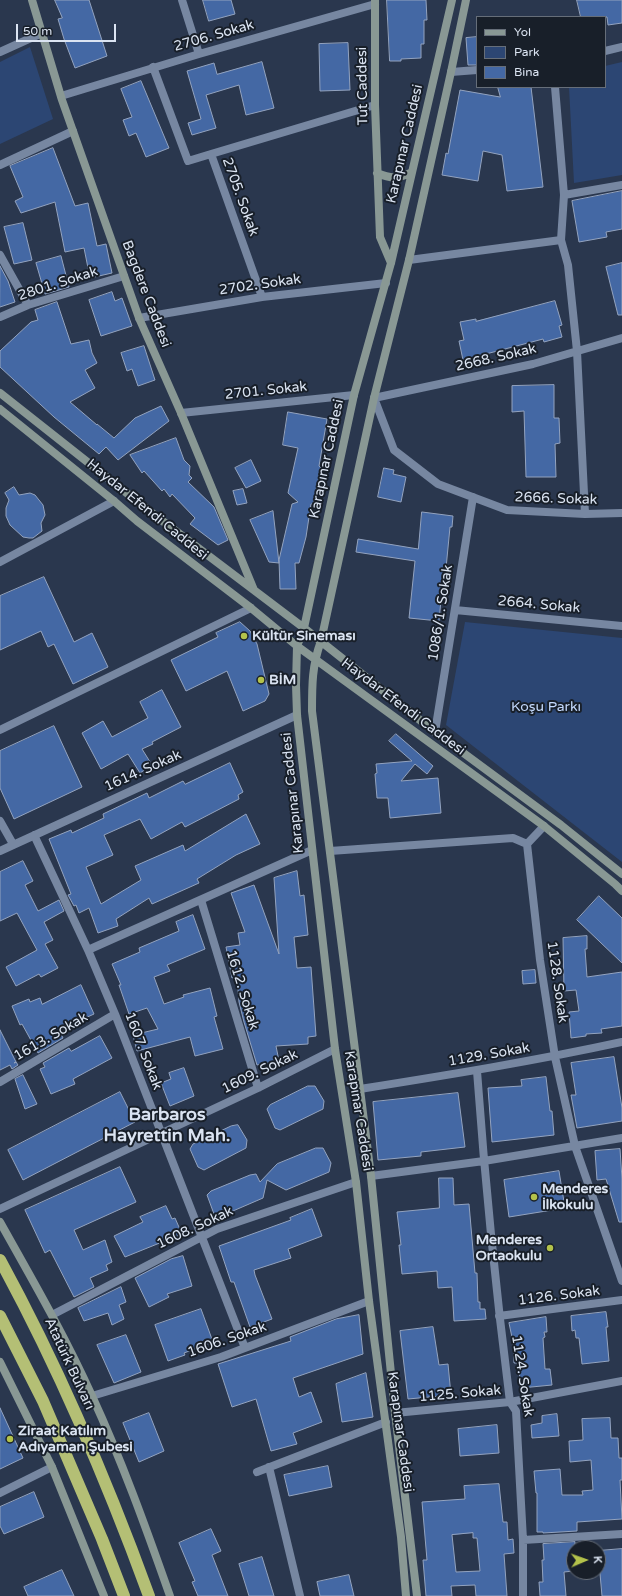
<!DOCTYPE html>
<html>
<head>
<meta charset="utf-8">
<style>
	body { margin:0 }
	#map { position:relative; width:622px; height:1596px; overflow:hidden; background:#2a374e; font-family:"Varela Round",sans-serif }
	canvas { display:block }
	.legend { position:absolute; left:476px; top:16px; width:130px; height:72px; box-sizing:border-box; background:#181f29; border:1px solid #666e79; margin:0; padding:5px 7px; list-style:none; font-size:12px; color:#dbe4f2 }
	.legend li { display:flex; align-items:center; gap:8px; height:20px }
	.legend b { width:20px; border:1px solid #666e79 }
	.north { position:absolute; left:566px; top:1540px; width:40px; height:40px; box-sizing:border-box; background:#181f29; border:1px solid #666e79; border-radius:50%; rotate:88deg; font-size:11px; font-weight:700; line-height:16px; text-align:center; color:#dbe4f2 }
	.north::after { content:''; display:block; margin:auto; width:14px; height:18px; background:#b3c24b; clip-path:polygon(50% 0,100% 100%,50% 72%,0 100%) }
	.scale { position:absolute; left:16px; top:24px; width:100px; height:18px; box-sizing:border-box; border:2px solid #dbe4f2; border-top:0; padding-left:5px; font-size:12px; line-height:14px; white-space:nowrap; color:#dbe4f2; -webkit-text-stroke:3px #181f29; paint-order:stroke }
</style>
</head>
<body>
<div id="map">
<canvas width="622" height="1596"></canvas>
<ul class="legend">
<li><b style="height:5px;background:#899894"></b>Yol</li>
<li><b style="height:11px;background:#2c4673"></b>Park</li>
<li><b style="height:11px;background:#4468a4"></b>Bina</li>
</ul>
<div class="north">K</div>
<div class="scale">50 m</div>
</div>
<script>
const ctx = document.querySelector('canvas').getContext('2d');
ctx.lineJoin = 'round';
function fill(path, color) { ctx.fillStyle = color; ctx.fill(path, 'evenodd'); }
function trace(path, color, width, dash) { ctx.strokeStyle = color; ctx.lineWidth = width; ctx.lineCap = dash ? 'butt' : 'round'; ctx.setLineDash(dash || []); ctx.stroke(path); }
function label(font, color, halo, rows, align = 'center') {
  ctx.font = font + ' "Varela Round",sans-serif'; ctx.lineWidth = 4; ctx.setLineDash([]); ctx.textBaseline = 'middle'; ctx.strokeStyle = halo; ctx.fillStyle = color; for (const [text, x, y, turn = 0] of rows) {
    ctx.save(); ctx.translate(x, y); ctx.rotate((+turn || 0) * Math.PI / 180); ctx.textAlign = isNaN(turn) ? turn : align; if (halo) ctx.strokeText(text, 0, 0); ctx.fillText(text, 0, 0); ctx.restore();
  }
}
fill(new Path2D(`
	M30,47L53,119L0,144V62Z
	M622,62V175L574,183L569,87H605V66Z
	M465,622L622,638V862L446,725Z`), '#2c4673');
const building = new Path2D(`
	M55,0H89L107,56L75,68L64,39L58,19L62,18Z
	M203,0H231L235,14L209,21Z
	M387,0H426L427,20H424V44H421V58L401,59V61H390Z
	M577,0H622V23L608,25L607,17H581Z
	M477,37V65H468L466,38Z
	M348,43L350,90L320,91L319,44Z
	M262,62L274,108L246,115L239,85L206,95L216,128L192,135L188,123L201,119L187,71L214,63L217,74Z
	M141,81L169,148L146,157L136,133L129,136L123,120L132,117L121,89Z
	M498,87H531L543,187L507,191L502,155L483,151L478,181L442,175L446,153L448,154L460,90L500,97Z
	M53,148L75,206L88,203L97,246L106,244L112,273L90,278L84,248L65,252L55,202L21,213L15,201L23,197L10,166Z
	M622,191V229L606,232L607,237L579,242L572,201Z
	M23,223L32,260L14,264L4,227Z
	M61,256L69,287L45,294L36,263Z
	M622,263V315H618L606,267Z
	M0,266L8,281L15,302L0,307Z
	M112,292L115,301L122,298L132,326L101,336L89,300Z
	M555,301L562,325L559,326L562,337L544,342L543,339L463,360L459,341L464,340L460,322L476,319V321Z
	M57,302L71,344L89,340L92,353L97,363L85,370L95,388L70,402L97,425V424L114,438L135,418L161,406L169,421L118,460L106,447L99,454L54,417L0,367V351L31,322L38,320L35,310Z
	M144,346L155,380L138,386L132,369L127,371L121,353Z
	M554,385V418H559L560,443L555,444L556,477H526L524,411L512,412V386Z
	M288,412L327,419L319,466L321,468L313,504H311L306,537L299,563H295L296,589H280L279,560L292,504L298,502L288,493L298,448L283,445Z
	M176,438L184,460L190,466L189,475L192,478L188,482L214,507L228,540L218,545L190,524L195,518L172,494L170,497L164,489L162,491L144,471L142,473L130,455Z
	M251,460L261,481L246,488L235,468Z
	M384,468L394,470L393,474L406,477L401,502L378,497Z
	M14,487L19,495L30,493L35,495L43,505L45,515L41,523L42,531L33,538H29L23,537L10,525L6,516V508L9,500L5,493Z
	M243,489L247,503L237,505L233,491Z
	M273,511L279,563L269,562L250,520Z
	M422,512L453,516L452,527H450L444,589H442L439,621L409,618L415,561L356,552L358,539L418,549Z
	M44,577L74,642L92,633L108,667L73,684L54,644L48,647L41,631L0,650V596Z
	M240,622L250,631L257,644L269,694L265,701L243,711L227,671L186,691L171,660L218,637L216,633Z
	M162,690L181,727L152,742L153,744L142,749L152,765L140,773L128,754L101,769L82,733L103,721L112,737L148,718L140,702Z
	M54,726L82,787L14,819L0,788V751Z
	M396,734L433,766L427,774L415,764L401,781L438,778L441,813L390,818L388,798H377L375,774L377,773L376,764L412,761L389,741Z
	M230,763L243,792L238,795L239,799L185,827L182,822L151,839L140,819L104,835L113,855L86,867L101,904L141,880L135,866L183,845L185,851L246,814L260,844L236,855L197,879L199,883L152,904L149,898L116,919L118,926L98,933L89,908L79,913L76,905L74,906L68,895L71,894L49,839L71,830L72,833L104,818L103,814L147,793L149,798L183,781L185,784Z
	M23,861L33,881L25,885L38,911L59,900L64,911L44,922L53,940L45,944L58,968L41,977L39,974L16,986L6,967L37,950L17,913L0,921V872Z
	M297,871L300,896L304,895L308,935L294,937L297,968L311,967L316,1036L308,1037V1044L276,1046L279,1061L257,1065L244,1022L239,1002L237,977L232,978L226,947L240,945L238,933L245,932L231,893L254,885L279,954L274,878Z
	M599,896L622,918V963L577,920Z
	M193,915L205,949L167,965L170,971L154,977L164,1004L184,997L183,995L210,988L217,1016L214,1017L223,1049L195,1056L190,1037L137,1051L133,1035L158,1029L147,1008L129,1014L119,985H121L112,964L140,952L139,948L179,931L176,922Z
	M587,936V949H585L587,977L622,972V1026L601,1029L602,1033L586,1034V1036L571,1038L569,1012L579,1011L576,990L564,991L563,938Z
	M535,970L536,983L523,984L522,971Z
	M81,985L94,1014L59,1030L63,1038L38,1053L22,1024L20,1025L12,1006L29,999L30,1002L40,998L42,1004Z
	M0,1030L16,1062L14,1063L16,1062L18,1065L12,1069L10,1065L0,1070Z
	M100,1036L112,1058L73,1079L75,1084L51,1094L40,1069L45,1067L43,1063L69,1048L71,1051Z
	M614,1057L622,1108V1121L577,1128L571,1095H576L571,1063Z
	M184,1068L194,1096L170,1106L161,1083L171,1079L169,1073Z
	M23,1075L37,1104L25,1109L15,1079Z
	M546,1077L550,1111H552L554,1135L492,1142L488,1088L522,1086L521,1080Z
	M308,1086H315L324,1101L323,1109L280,1130L275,1128L267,1109L270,1105Z
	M120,1092L135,1122L23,1180L8,1150Z
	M458,1093L465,1147L421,1152V1156L378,1160L373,1102Z
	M238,1125L247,1140L246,1148L204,1170L198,1167L190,1149L193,1144L231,1126Z
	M316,1148H323L331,1163L329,1172L286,1190L267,1180L263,1198L219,1217L214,1214L207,1195L211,1191L250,1175L256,1174L260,1182L277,1164Z
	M620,1149L622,1179V1222H619L606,1179L597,1180L595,1151Z
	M120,1167L136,1202L74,1230L83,1250L105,1240L112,1262L106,1265L108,1270L90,1278L94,1287L74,1297L50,1250L45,1253L25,1210Z
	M559,1171L565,1208L509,1217L504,1180Z
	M439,1178H453L454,1205L469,1204L475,1273H477L478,1302H480V1309H485L486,1319L454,1321L452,1287L438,1288L437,1271L402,1274L399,1245H401L397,1212L439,1208Z
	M166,1206L172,1219L175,1218L182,1234L125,1257L114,1236L143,1222L140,1217Z
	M312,1209L322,1236L288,1249L291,1258L254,1270L255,1275L272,1319L250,1327L234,1282H231L219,1246L291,1220L290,1218Z
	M183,1256L192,1286L167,1294L169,1297L149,1307L135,1278L171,1259Z
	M121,1287L126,1302L119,1305L124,1319L112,1325L108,1313L84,1321L78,1308Z
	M201,1309L213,1342L184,1353L185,1355L168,1361L155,1325Z
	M606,1312L608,1327H606L609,1361L582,1364L579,1338H576L575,1330L572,1331L571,1316Z
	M359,1315L363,1354L293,1378L299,1397L311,1392L322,1422L293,1433L297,1444L271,1451L256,1399L232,1407L218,1364L291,1341L290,1337L336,1319Z
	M546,1317L547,1332H544L545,1337L543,1338L545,1369H550L552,1385L521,1388L518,1363H514L513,1342L509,1323Z
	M433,1327L439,1365L448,1364L451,1395L408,1399L400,1331Z
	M126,1335L141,1372L114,1383L97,1345Z
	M366,1373L373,1417L342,1422L336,1384Z
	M0,1408L23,1458L0,1469Z
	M149,1413L164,1451L139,1462L123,1423Z
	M557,1414L559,1436L532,1438L531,1425L542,1423V1416Z
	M610,1418L611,1438H618L619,1458H622V1480H620L622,1519L577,1522V1531L543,1533V1532H537V1493H536L534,1471L560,1469L562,1495H583L582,1491L593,1490L591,1460L570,1462L569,1441L583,1440L582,1419Z
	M497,1425L499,1453L460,1456L458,1429Z
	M328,1466L332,1487L289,1496L284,1475Z
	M499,1484L503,1522H507L508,1540L513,1539L514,1553L504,1554L507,1596H476L475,1585L451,1586L452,1596H426L423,1560H427L422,1502L465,1499L464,1486ZM473,1533V1538H477L480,1571L456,1572L452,1535Z
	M34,1492L44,1517L4,1534L0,1526V1507Z
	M211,1529L221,1551L212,1555L228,1596H198L192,1582L195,1581L179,1543Z
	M575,1542L574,1571L564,1572L566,1596H540L539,1582H543L542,1560H544L543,1544Z
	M622,1549V1596H602L598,1551Z
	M262,1557L274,1596H249L239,1564Z
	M62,1570L74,1596H28L24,1587Z
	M349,1575L354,1596H320L317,1582Z`);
fill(building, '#4468a4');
trace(building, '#93a3bf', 1);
trace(new Path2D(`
	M182,0L199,54
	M605,51L622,47
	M0,52L42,33
	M153,67L188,161L211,154L262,297
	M451,72L477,70
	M555,87L564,195L561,240L568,265L577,351L585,514
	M61,96L199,54L375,4
	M211,154L375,105
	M0,165L73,131
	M564,195L622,185
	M0,255L28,305
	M409,260L561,240
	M0,317L28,305L124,276
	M139,318L262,297L386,283
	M622,338L533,364L374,398L394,450L438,484L507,510L585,514L622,513
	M181,413L354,395
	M0,562L114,501
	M455,610L622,626
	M0,730L251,608
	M435,732L473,497
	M0,821L13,844
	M544,826L527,844L540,960L555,1057L575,1146L622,1281
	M34,835L88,950L115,1014L245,1348
	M0,851L297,715
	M330,851L513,838L527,844
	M201,900L258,1088
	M88,950L312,850
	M477,1071C485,1182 496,1292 510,1402L516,1411L523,1540V1596
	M0,1082L115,1014
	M360,1089C448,1075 535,1061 622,1042
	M371,1176L484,1161L622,1138
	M0,1209L258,1088L335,1049
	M52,1315L217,1229L356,1182
	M499,1316L622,1300
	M92,1396L221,1357L369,1301
	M395,1413L510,1402L622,1381
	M269,1467L300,1596
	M257,1472L386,1422
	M0,1493L52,1467
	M523,1540L622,1534`), '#7787a1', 8);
trace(new Path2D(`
	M32,0L62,100L139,318L181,413L254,590
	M375,0V105L380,237L391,263
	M377,173C391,179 399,179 412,172
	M0,393L152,513L304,628L435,732L561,825L622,874
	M0,409L114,501L137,521L251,608L297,646L544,826L615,884L622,891
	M0,1222C32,1279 65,1336 92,1396C122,1461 146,1528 170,1596
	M0,1362L52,1467L104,1596
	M406,1596L401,1537L369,1301L356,1182L335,1049L297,715L296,685L297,646L304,628L354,395L391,263L452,0
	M417,1596L395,1413L371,1176L312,711C312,685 312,665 321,641L374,398L409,260L451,72L466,0`), '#899894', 8);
trace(new Path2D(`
	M0,1260C59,1368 107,1481 149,1596
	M0,1316L43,1401L102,1539L124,1596`), '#b4bf75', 12);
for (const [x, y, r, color] of [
	[244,636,4,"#b3c24b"],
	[261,680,4,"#b3c24b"],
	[534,1197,4,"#b3c24b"],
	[550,1248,4,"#b3c24b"],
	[10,1439,4,"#b3c24b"]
]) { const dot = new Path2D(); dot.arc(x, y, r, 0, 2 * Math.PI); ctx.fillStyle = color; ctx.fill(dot); trace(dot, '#181f29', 1.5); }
label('14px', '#dbe4f2', '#181f29', [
	["2706. Sokak",214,36,-16],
	["Tut Caddesi",363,86,-91],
	["Karapınar Caddesi",405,144,-77],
	["2705. Sokak",240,197,70],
	["2801. Sokak",58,284,-18],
	["2702. Sokak",260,285,-8],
	["Bagdere Caddesi",146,294,69],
	["2668. Sokak",496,358,-13],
	["2701. Sokak",266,391,-6],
	["Karapınar Caddesi",327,459,-78],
	["2666. Sokak",556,499,2],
	["Haydar Efendi Caddesi",147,510,39],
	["2664. Sokak",539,605,5],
	["1086/1. Sokak",441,613,-81],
	["Haydar Efendi Caddesi",403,707,37],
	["1614. Sokak",143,771,-24],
	["Karapınar Caddesi",293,793,-96],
	["1128. Sokak",557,982,82],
	["1612. Sokak",242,990,73],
	["1613. Sokak",51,1037,-30],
	["1607. Sokak",143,1051,69],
	["1129. Sokak",489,1055,-10],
	["1609. Sokak",260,1072,-26],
	["Karapınar Caddesi",358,1111,81],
	["1608. Sokak",195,1228,-25],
	["1126. Sokak",559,1296,-7],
	["1606. Sokak",227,1340,-19],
	["Atatürk Bulvarı",69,1364,65],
	["1124. Sokak",522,1376,81],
	["1125. Sokak",460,1394,-5],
	["Karapınar Caddesi",400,1432,82]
]);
label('bold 14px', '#dbe4f2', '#181f29', [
	["Kültür Sineması",252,636],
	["BİM",269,680],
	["Menderes",542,1189],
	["İlkokulu",542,1205],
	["Menderes",542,1240,"right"],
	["Ortaokulu",542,1256,"right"],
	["Ziraat Katılım",18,1431],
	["Adıyaman Şubesi",18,1447]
], 'left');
label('14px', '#c4d9fc', '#181f29', [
	["Koşu Parkı",546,707]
]);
label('bold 18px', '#dbe4f2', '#181f29', [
	["Barbaros",167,1115],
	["Hayrettin Mah.",167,1136]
]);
</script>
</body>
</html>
